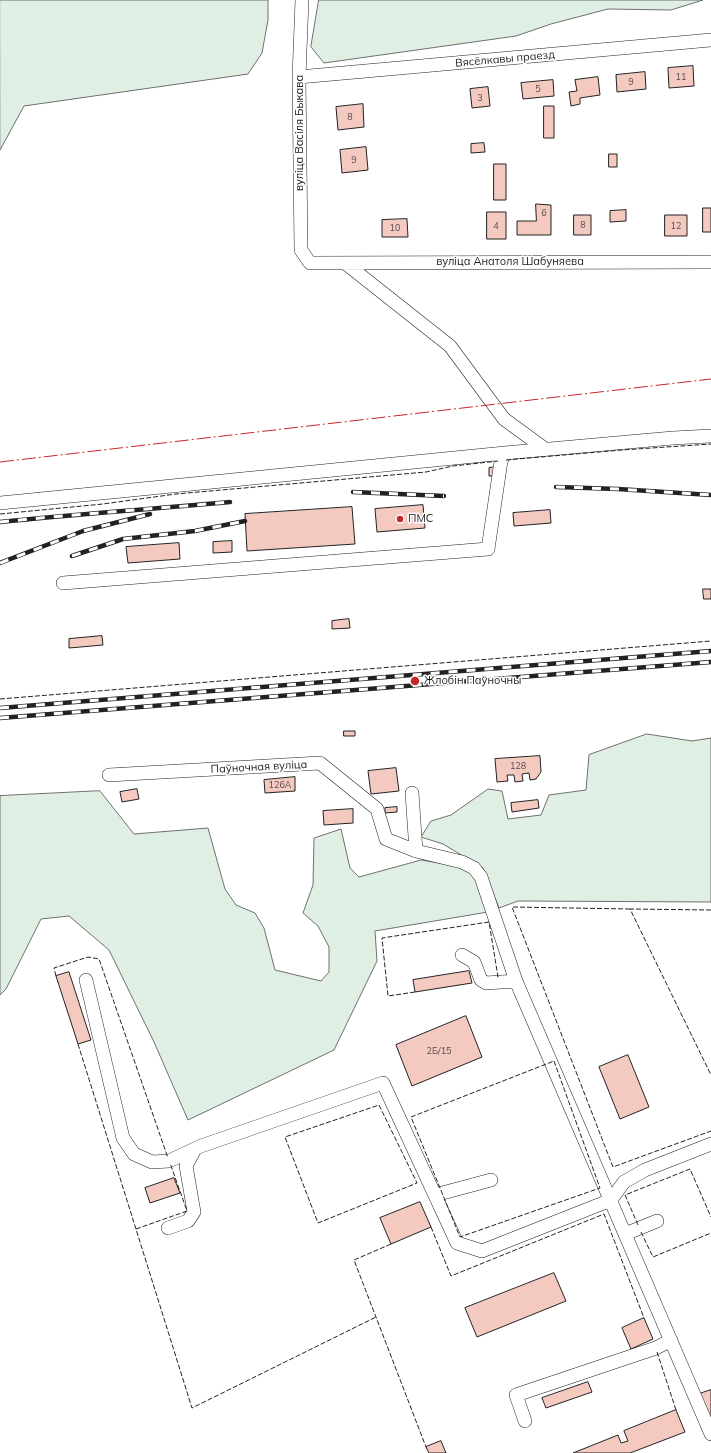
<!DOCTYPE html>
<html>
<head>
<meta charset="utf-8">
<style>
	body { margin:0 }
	canvas { display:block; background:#fff }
</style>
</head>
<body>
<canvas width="711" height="1453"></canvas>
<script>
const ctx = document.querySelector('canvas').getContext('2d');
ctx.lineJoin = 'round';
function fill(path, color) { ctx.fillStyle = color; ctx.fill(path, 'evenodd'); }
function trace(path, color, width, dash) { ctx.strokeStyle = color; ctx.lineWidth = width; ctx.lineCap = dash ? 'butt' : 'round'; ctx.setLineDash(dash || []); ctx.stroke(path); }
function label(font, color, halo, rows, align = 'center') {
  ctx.font = font + ' Mulish,sans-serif'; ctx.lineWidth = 3; ctx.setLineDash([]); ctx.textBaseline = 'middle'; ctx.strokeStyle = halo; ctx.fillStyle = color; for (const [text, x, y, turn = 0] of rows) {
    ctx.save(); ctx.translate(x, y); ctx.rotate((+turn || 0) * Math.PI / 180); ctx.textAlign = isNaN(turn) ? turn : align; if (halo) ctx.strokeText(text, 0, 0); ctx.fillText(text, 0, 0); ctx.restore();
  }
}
const green = new Path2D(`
	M0,0H268V20L262,53L248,74L24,106L0,150Z
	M319,0H703L671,10L608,9L551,24L516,36L324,63L311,47Z
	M647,734L692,741L711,738V902L518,901L499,908L483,868L443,844L421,837L431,821L451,815L488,789L502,791L508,819L541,815L549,795L586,790L589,755Z
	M100,791L134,834L208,828L225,889L236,905L255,913L264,928L275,970L321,981L329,972V947L318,926L303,913L313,885L314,838L341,829L350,868L359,877L421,860L458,866L471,872L478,881L488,912L375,931L377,961L334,1050L188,1120L154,1042L109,950L69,916L41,919L6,989L0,995V796Z`);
fill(green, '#e0efe3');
trace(green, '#6f6f6f', 1);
const building = new Path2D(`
	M693,66L694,86L669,88L668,68Z
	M645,72L646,89L617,92L616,75Z
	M598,77L600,95L580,98V104L571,106L569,92L577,91L575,80Z
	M553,80L554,96L523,99L521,83Z
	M488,87L490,106L472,108L470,89Z
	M363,104L364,127L338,130L336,107Z
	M544,106H554V138H544Z
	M484,143L485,152L471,153V144Z
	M366,147L368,170L342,173L340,150Z
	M609,154H617V167H609Z
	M494,164H506V200H494Z
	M536,204L551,205V235H517V221H536Z
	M703,208H711V232H703Z
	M626,210V221L610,222V211Z
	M487,212H506V239H487Z
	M574,215H591V235H574Z
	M665,215H687V236H665Z
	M407,219L408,237H382V220Z
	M496,467L497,476H489V468Z
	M423,505L425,528L377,532L375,509Z
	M352,507L355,544L247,551L245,514Z
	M550,510L551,523L514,526L513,513Z
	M232,541V552L213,553V542Z
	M179,543L180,559L128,563L126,547Z
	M703,589H711V599H704Z
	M349,619L350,628L332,629V621Z
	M102,636L103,645L69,648V639Z
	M344,731H355V736H344Z
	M540,756L541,772L536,779L530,780L529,773L522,774L523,781L515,782L514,775H507L508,781L497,782L495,759Z
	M396,768L399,791L371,794L368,771Z
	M295,777V791L265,793L264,780Z
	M137,789L139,799L122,802L120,792Z
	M538,800L539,808L512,812L511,803Z
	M397,807V812L385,813V808Z
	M353,809V823L324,825L323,811Z
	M469,971L472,983L415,992L413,980Z
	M69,972L91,1040L78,1044L56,976Z
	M466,1016L482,1057L412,1086L396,1045Z
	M628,1055L649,1107L620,1119L599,1067Z
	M174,1178L180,1193L150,1203L145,1188Z
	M420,1202L431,1227L391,1244L380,1218Z
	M554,1273L566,1301L477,1337L465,1308Z
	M644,1318L653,1339L631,1349L622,1328Z
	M588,1382L592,1392L546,1408L542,1398Z
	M711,1390V1424L699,1394Z
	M676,1410L685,1432L630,1453H573L618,1435L621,1443L628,1441L624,1431Z
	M441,1441L446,1453H429L426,1447Z`);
fill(building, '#f3c9c0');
trace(building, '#222', 1);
const minor = new Path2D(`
	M302,0L299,77L301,250L310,263L711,262
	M299,77L711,40
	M345,263L450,346L504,419L545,449
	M0,503L505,453L673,438L711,436
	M63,583L488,549L501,461L505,453
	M109,775L320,763L377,809L386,839L416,851L462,862L474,868L481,877L516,981L711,1434
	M412,793L416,851
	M462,955L474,962L481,980L486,983L516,981
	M86,980L123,1138L134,1154L152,1162L169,1161L201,1146L383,1083L457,1243L482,1251L611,1200L624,1182L645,1170L711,1144
	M435,1195L491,1180
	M168,1228L188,1221L194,1212L186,1166L195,1149
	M625,1234L657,1221
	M525,1421L516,1395L656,1348L671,1340`);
trace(minor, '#222', 14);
trace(minor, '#fff', 13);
const rail = new Path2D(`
	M556,487L618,489L711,495
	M353,492L444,496
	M0,522C76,514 153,509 230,502
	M72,556L123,539L195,531L245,521
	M0,563L83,531L150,514
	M0,708L711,651
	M0,718L711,662`);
trace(rail, '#222', 4.5);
trace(rail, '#fff', 3, [9]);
trace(new Path2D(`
	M506,460L622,450L711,444
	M0,514L103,504L176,494L426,472L453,466L498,461
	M0,699L711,641
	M630,909L512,907L613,1167L711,1131
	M711,910L630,909L711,1075
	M56,976L54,968L88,957L99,959L168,1158
	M415,992L388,996L382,938L489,922L498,977H497
	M78,1044L192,1408L376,1317
	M554,1061L600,1188L460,1237L411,1117Z
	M379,1105L417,1183L318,1223L285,1137Z
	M638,1225L625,1195L690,1169L711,1217
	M431,1227L451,1276L604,1214L644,1318
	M136,1229L187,1211L170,1163
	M641,1232L653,1257L711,1233
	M391,1244L354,1260L426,1447
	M657,1352L676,1410`), '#222', 1, [5, 2]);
trace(new Path2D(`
	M0,462L711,379`), '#c62828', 1, [14, 3, 2, 3]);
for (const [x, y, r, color] of [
	[400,519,4,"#c62828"],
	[415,681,5,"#c62828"]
]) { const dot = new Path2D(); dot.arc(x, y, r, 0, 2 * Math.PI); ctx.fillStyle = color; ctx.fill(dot); trace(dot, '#fff', 1.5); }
label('9px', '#564c4a', null, [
	["11",681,77],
	["9",631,82],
	["5",538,89],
	["3",480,98],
	["8",350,117],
	["9",354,160],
	["6",544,213],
	["8",583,225],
	["4",496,226],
	["12",676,226],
	["10",395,228],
	["128",518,766],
	["126А",280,785],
	["2Б/15",439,1051]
]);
label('11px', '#222', '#fff', [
	["Вясёлкавы праезд",505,59,-5],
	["вуліца Васіля Быкава",300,133,-90],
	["вуліца Анатоля Шабуняева",510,262],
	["Паўночная вуліца",259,767,-3]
]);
label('11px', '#222', '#fff', [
	["ПМС",408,519],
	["Жлобін Паўночны",424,681]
], 'left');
</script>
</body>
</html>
